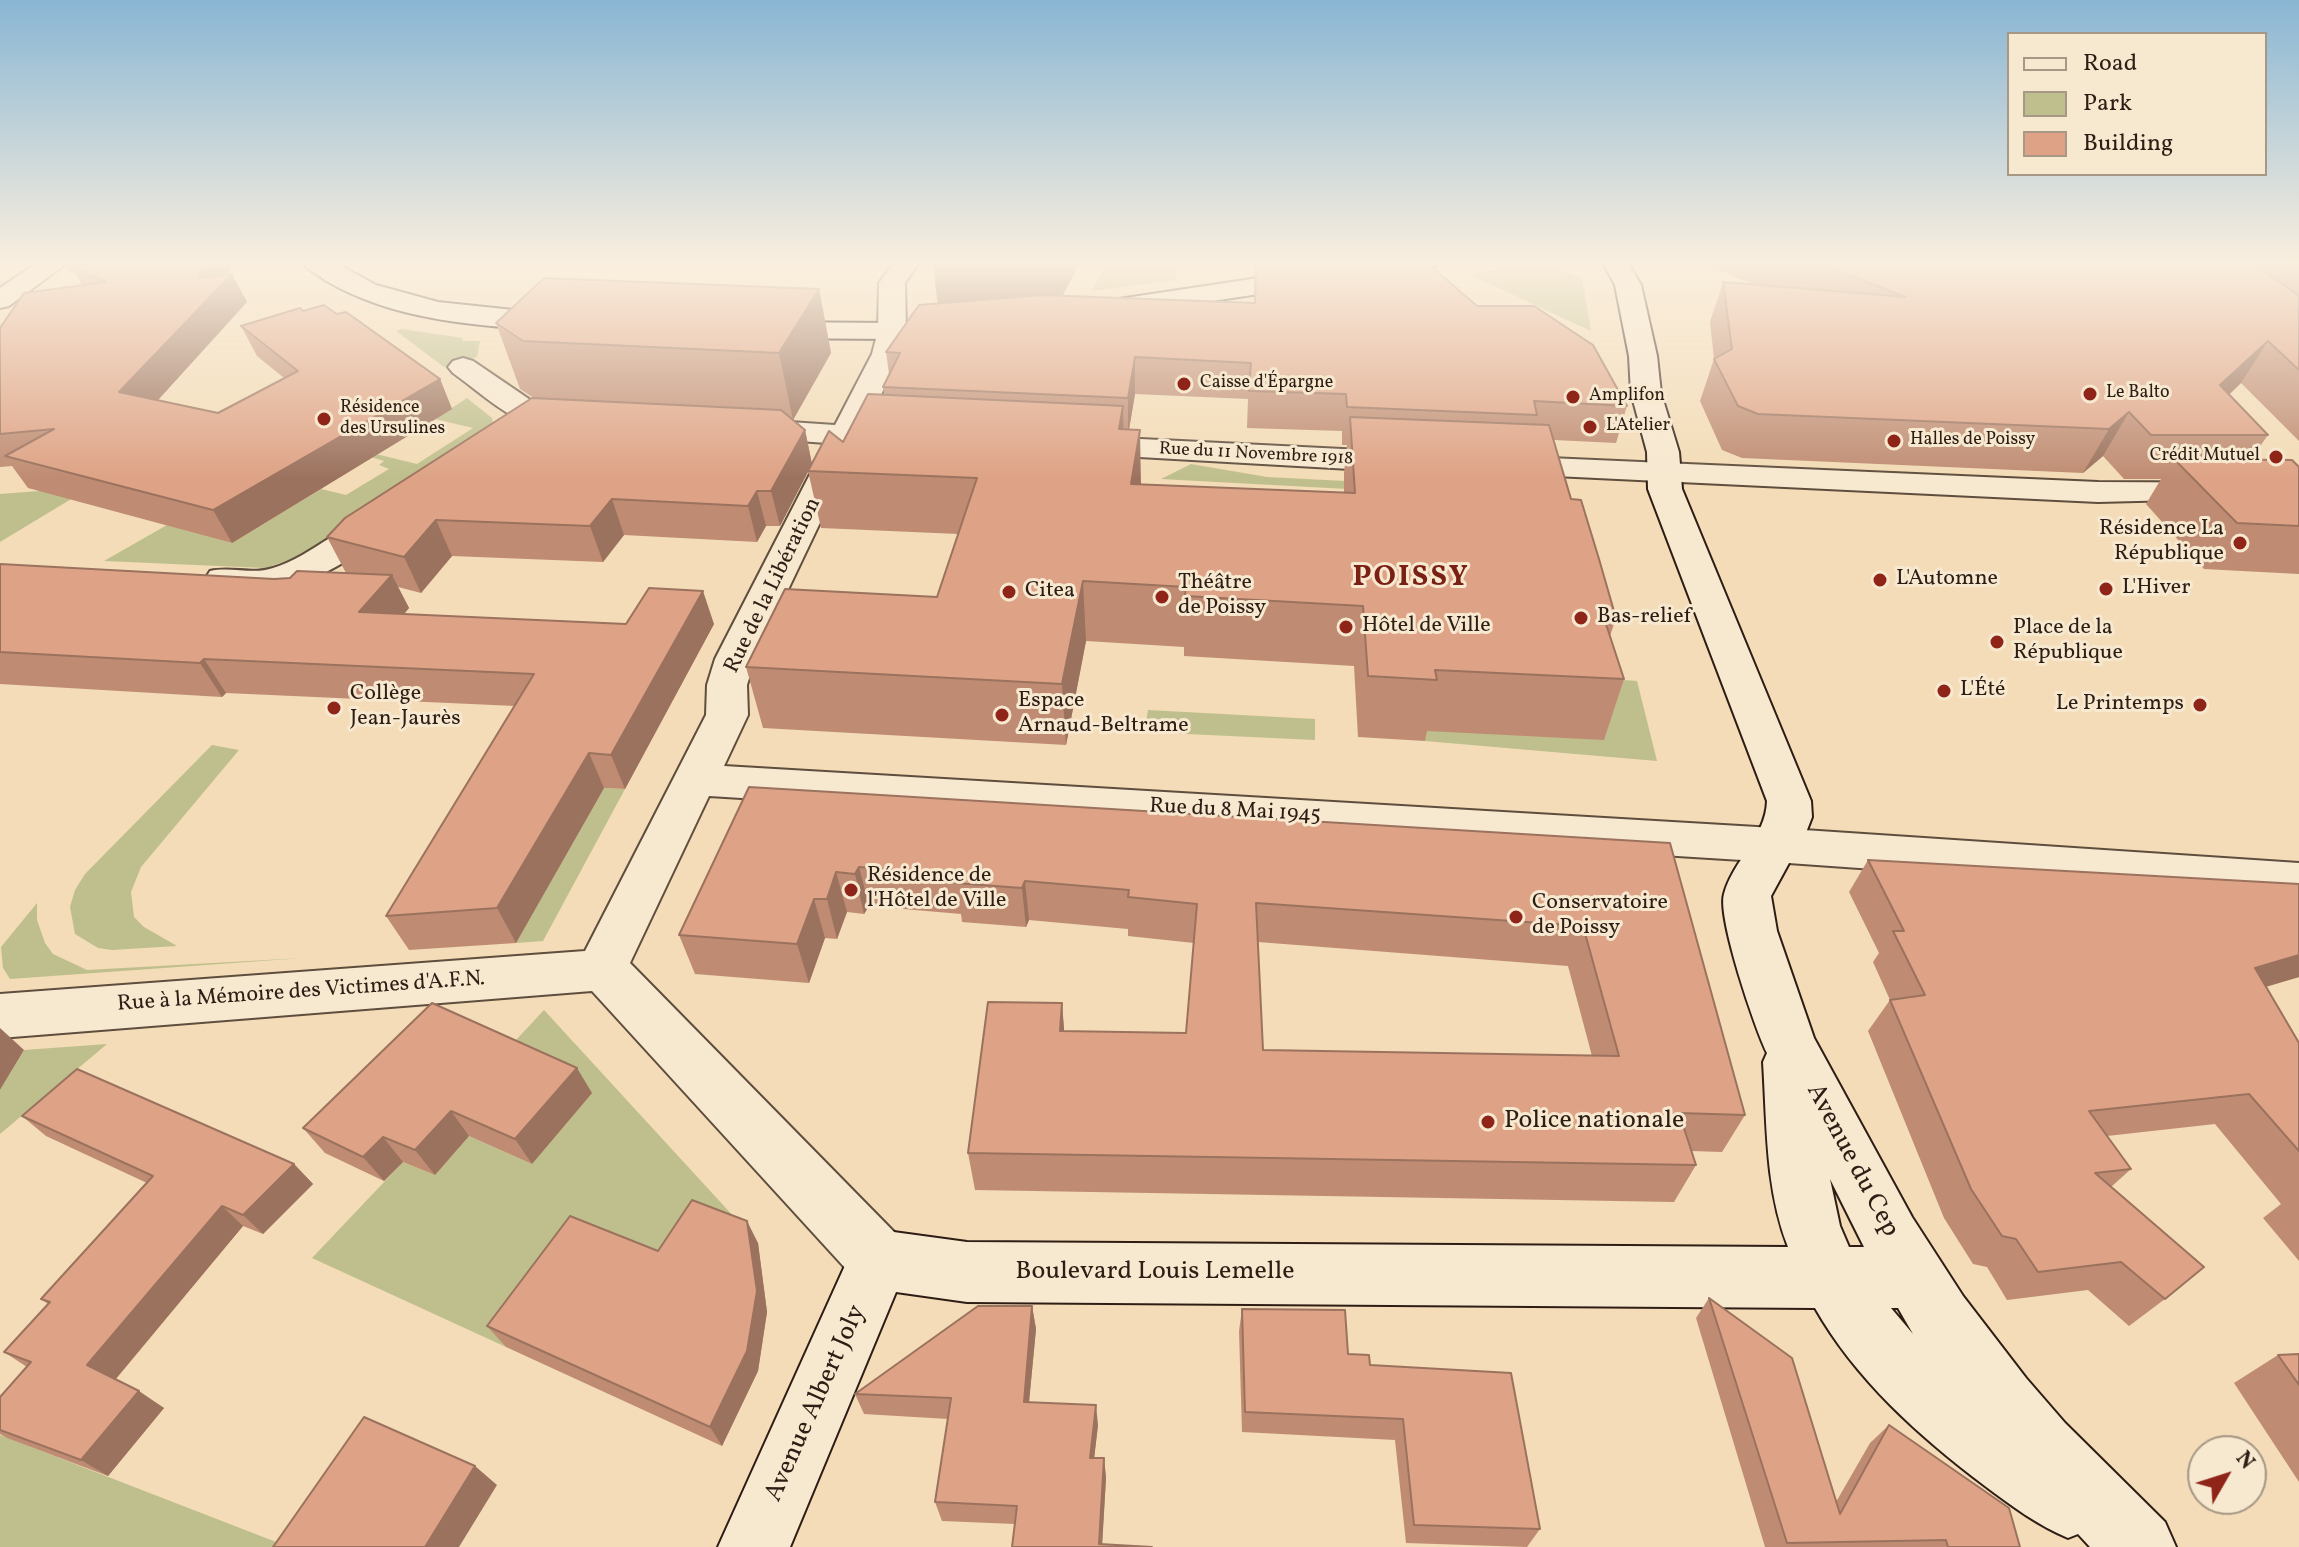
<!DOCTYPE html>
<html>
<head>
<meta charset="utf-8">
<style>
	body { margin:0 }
	#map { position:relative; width:2299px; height:1547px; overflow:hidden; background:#f3dcb7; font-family:Vollkorn,serif }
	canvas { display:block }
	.legend { position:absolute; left:2007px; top:32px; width:260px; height:144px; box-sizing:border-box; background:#f7e8d0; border:2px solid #a79785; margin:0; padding:10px 14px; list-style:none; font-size:24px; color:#2e1d14 }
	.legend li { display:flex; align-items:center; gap:16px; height:40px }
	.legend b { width:40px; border:2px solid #a79785 }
	.north { position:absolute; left:2187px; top:1435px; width:80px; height:80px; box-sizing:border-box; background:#f7e8d0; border:2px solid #a79785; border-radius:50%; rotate:51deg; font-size:22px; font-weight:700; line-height:32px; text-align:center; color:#2e1d14 }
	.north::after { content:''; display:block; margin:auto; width:28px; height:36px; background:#8f2418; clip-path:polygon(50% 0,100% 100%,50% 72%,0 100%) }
</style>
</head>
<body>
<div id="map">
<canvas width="2299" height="1547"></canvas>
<ul class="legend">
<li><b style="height:10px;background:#f7e8d0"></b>Road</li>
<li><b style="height:22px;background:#bebf8c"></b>Park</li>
<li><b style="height:22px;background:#dea386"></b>Building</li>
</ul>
<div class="north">N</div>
</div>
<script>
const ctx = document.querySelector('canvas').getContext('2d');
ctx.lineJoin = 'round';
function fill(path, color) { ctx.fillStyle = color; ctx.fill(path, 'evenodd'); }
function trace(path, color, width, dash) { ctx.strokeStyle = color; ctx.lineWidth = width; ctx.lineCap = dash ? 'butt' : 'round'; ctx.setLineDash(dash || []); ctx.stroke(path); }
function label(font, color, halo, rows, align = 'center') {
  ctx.font = font + ' Vollkorn,serif'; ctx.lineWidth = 6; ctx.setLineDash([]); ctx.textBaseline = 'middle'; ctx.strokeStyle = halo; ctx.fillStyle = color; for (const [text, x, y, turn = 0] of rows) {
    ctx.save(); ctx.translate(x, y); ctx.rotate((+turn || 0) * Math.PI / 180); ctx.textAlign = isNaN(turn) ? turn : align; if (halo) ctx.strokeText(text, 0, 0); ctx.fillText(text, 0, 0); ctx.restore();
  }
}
fill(new Path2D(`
	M1108,261L1176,267V280L1092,291Z
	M1535,263L1582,277L1591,331L1468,274Z
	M402,329L463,338L462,341H480L477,357L444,367L396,331Z
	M467,398L492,418L494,429L310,553L265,568L104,561L167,525L232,543L321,489L346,495L389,469L379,465L384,461L371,457L376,454L417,464L473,428L435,419Z
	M1191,464L1267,477L1345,481L1347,489L1161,479Z
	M91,487L0,542V494Z
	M1597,678L1637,681L1657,761L1425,741L1423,731Z
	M1148,710L1315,719V740L1144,732Z
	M212,745L239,750L141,867L131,892L134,917L144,927L177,946L112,950L98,948L75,934L70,907L75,890L85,874Z
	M603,788L625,789L543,941L516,943Z
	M37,903V920L45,943L53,954L87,970L303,958L10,979L3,968L1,947Z
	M544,1010L758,1243L671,1273L585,1238L506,1347L312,1258L403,1162L435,1175L469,1136L532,1164L591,1093L503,1054Z
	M107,1044L0,1134V1090L24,1050Z
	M0,1435L289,1547H0Z`), '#bebf8c');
const street = new Path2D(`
	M40,261H70L9,306L0,308V288Z
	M895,261H920L905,283L906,331L900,354L866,427L919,432L924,439L919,446L908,449L857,445L755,659L747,685L748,715L724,766L1774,828L2299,863V899L1774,862L709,796L630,963L901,1239L910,1260L901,1281L879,1290L857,1281L592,991L0,1038V994L585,951L706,715L707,685L715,659L826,443L745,437L734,435L729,428L734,421L745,419L835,425L872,354L878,331L879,283Z
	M463,358L473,361L545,410L587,413L592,420L587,427C529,441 496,404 453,373L448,367L453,361Z
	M1080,436L1403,452L1415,455L1419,462L1415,469L1403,472L1069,453L1064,446L1069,439Z
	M1504,456L2098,482L2299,483V503L2177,500L2098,502L1492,473L1488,466L1492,459Z
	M386,510L398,513L403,520L398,527C337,568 287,606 210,587L205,579L210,571C230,566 254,575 273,568C313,556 347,519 386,510Z`);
const secondary = new Path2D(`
	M301,261H332L376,285L438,302L561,315L571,317L575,323L571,329L561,331C482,326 395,322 325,280C317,274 307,270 301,261Z
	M1371,261H1438L1435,266L1426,269L1112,316L1102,314L1098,308L1102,302L1112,300Z
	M1602,261H1627L1641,285L1657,356L1661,393L1679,452L1682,489L1811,801L1812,817L1807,830L1771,896L1777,931L1814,1038L1912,1217L1963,1296L2026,1378L2065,1423L2165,1522L2176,1547H2090L2078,1534L2068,1538C2037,1525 2012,1506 1985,1486C1919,1436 1856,1380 1815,1308L967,1302L896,1292L790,1547H718L857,1239L879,1230L967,1242L1788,1247C1765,1188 1767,1124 1763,1062L1767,1053C1755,1029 1717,917 1724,894C1733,860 1766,837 1767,801L1648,489L1647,452L1631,393L1629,356L1615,285ZM1830,1179L1864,1247H1849L1840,1226ZM1891,1308H1898L1913,1334Z
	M961,319L971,321L975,327L971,333L892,339L766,338L756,336L752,330L756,324L766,322L892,323Z`);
trace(street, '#5f4d3d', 4);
trace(secondary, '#2e1d14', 4);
fill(street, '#f7e8d0');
fill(secondary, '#f7e8d0');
fill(new Path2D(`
	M61,261H233L228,274L247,302L158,400L218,413L284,378L257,356L241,326L303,311L337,314L440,379L452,409L232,543L28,488L12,466L0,467V328L82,285L76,274L66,270Z
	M933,261H1081L1062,296L1254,303L1255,261H1347L1346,263L1477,306L1627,406L1616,443L1554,440L1571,499L1616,618L1610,636L1624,679L1604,740L1427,731L1425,741L1358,737L1354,666L1184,656V647L1086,641L1066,745L763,728L746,667L937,597L958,534L821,528L808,471L843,442L884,394L883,387L889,374L886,352L938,303ZM1135,394L1248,399L1247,428L1342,431V445H1347L1344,473V493L1141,484L1129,430Z
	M1704,261H2299V441L2241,383L2229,395L2268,435L2251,459L2299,467V574L2204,569L2146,504L2161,479H2124L2103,456L2083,473L1742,458L1722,450L1700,401L1714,359L1710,322L1723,282L1756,285L1703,264Z
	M819,289L831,353L793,420L805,430L812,464L780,526H766L757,542L624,535L603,562L452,556L421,593L398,587L409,608L404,614L626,624H714L625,789L604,788L516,943L409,950L386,916L515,706L226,693L222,697L0,684V564L274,579L346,573L327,537L534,398L520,389L496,323Z
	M749,787L1670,843L1745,1115L1722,1152L1691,1151L1696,1165L1674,1202L975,1190L968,1153L1062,1003L1064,1031L1186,1033L1194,943L1128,936V929L1029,920L1026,927L962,922L961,914L869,906L864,914L847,912L837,939L825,938L809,983L695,974L679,935ZM1258,942L1568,966L1592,1056L1263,1050Z
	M1868,860L2299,884V977L2266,987L2299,1043V1261L2263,1218L2281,1204L2215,1124L2107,1136L2131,1169L2111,1187L2165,1299L2129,1326L2088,1290L2007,1300L1987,1267L1973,1264L1944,1218L1868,1031L1890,1000L1873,962L1879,953L1849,892Z
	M592,1093L532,1164L469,1136L435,1175L403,1162L384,1181L325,1153L303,1128Z
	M22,1116L294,1164L313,1184L263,1234L243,1226L116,1379L164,1408L108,1476L7,1438L0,1434V1397L27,1367L4,1352L48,1304L41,1299L147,1183L46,1136Z
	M758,1243L767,1312L758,1371L722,1446L506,1347L487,1326L658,1251Z
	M1709,1298L1836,1502L1870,1443L1889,1425L2020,1547H1765L1696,1318Z
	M1032,1306L1036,1329L1029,1402L1098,1425L1094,1458H1104L1106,1478L1102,1544L1012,1547L1015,1524L942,1521L935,1502L948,1419L864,1414L855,1394Z
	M1242,1309L1348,1354L1370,1365L1540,1529L1527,1547L1406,1543L1395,1440L1242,1432L1239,1331Z
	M2299,1354V1482L2234,1383L2278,1355Z`), '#bf8c73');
fill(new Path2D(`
	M206,261H234L224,282L232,274L247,302L137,423L119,392L198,278Z
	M933,261H1081L1057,306L939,317Z
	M819,289L831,353L793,420L779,353Z
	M2268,341L2241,383L2192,429L2220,385Z
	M1135,357V394L1128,435V398Z
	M440,379L452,409L232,543L213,510Z
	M1123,406L1124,462L1119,429Z
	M2129,412L2103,456L2083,473L2109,429Z
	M805,430L812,464L780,526L771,491Z
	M1140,430L1141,487L1131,484Z
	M757,491L766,526L757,542L748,506Z
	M612,499L624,535L603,562L590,526Z
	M436,520L452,556L421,593L404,557Z
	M392,575L409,608L377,646L359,612Z
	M1083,581L1086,641L1066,745L1062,684Z
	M703,591L714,624L625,789L611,755Z
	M204,659L226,693L222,697L200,663Z
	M589,753L604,788L516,943L497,908Z
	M859,867L869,906L864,914L855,874Z
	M836,872L847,912L837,939L827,899Z
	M1025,881L1029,920L1026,927L1022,888Z
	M814,899L825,938L809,983L797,944Z
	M2299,955V977L2223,999L2255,968Z
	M1062,1003L1065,1042L1060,1031Z
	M0,1028L24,1050L0,1090Z
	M577,1068L592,1093L532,1164L515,1139Z
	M451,1111L469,1136L435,1175L415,1150Z
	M383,1137L403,1162L384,1181L363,1157Z
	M294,1164L313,1184L263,1234L243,1215Z
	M222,1206L243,1226L113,1382L87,1365Z
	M747,1221L758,1243L767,1312L758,1371L722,1446L710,1427Z
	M1032,1306L1036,1329L1027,1423L1024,1402Z
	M139,1391L164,1408L108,1476L81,1460Z
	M1096,1405L1098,1425L1092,1477L1090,1458Z
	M1104,1458L1106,1478L1102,1547H1100Z
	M475,1466L497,1485L459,1547H425Z`), '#9b725e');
const building = new Path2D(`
	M84,261H206L198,278L232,274L119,392L218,413L298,371L241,326L300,308L303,311L324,305L337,314L346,312L440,379L213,510L5,456L54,429L0,434V328L24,293L106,282L71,265Z
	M1273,261H1346L1345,263L1357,261H1425L1477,306H1534L1593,345L1627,406L1534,401L1537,415L1347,407L1346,394L1249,391L1251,363L1135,357L1128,398L883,387L900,353L886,352L919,305L1042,295L1255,303L1256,264Z
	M1812,261H2250L2299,296V370L2268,341L2220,385L2268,435H2151L2129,412L2109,429L1758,414L1738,406L1714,359L1732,349L1723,282L1906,297Z
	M544,278L819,289L779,353L523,341L496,323Z
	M868,394L1123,406L1119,429L1140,430L1131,484L1355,493L1350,417L1549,425L1571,499L1581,500L1599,559L1616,618H1604L1624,679L1435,670L1437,680L1368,676L1363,606L1185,596L1186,587L1083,581L1062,684L746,667L785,589L937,597L977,478L808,471L829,431L843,442Z
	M532,398L781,410L805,430L771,491H757L748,506L612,499L590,526L436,520L404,557L327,537L345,518Z
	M2174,459L2292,460L2299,467V526L2237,523Z
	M0,564L274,579L290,578L297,571L392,575L359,612L626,624L649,588L703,591L611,755L589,753L497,908L386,916L534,674L204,659L200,663L0,652Z
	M749,787L1670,843L1745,1115L1679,1113L1696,1165L968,1153L988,1002L1062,1003L1060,1031L1186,1033L1197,904L1128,897L1129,890L1025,881L1022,888L955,883L958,875L859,867L855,874L836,872L827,899H814L797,944L679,935ZM1256,903L1583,926L1619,1056L1263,1050Z
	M1868,860L2299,884V955L2255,968L2299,1043V1151L2249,1094L2089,1111L2131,1169L2095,1173L2204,1267L2165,1299L2121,1262L2038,1272L2016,1239L2002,1236L1971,1189L1890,1000L1925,995L1893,931H1904Z
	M432,1003L577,1068L515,1139L451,1111L415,1150L383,1137L363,1157L303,1128Z
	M77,1069L294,1164L243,1215L222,1206L87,1365L139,1391L81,1460L0,1430V1397L31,1362L4,1352L50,1302L41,1299L153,1176L22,1116Z
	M692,1200L747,1221L757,1291L747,1351L710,1427L487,1326L570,1216L658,1251Z
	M1709,1298L1792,1358L1840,1514L1889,1425L2009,1508L2020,1547H1948L1946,1540L1787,1543Z
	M978,1306H1032L1024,1402L1096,1405L1090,1458H1104L1099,1544L1152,1547H1012L1017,1506L935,1502L951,1398L855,1394Z
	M1242,1309L1345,1310L1348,1354L1369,1355L1370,1365L1511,1373L1540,1529L1414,1525L1403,1419L1245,1412Z
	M2299,1354V1385L2278,1355Z
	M364,1417L475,1466L425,1547H273Z`);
fill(building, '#dea386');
trace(building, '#9b725e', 2);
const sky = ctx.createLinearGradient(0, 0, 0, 478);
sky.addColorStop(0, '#89b6d3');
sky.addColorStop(0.55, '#faefdf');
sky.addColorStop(1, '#faefdf00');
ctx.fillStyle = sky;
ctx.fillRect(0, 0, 2299, 478);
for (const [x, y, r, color] of [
	[1184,384,8,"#8f2418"],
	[2090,394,8,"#8f2418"],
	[1573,397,8,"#8f2418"],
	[324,419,8,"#8f2418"],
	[1590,427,8,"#8f2418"],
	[1894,441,8,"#8f2418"],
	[2276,457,8,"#8f2418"],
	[2240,543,8,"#8f2418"],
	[1880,580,8,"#8f2418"],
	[2106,589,8,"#8f2418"],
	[1009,592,8,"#8f2418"],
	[1162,597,8,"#8f2418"],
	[1581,618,8,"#8f2418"],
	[1346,627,8,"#8f2418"],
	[1997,642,8,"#8f2418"],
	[1944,691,8,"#8f2418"],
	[2200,705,8,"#8f2418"],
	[334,708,8,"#8f2418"],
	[1002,715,8,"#8f2418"],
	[851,890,8,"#8f2418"],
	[1516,917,8,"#8f2418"],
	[1488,1122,8,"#8f2418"]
]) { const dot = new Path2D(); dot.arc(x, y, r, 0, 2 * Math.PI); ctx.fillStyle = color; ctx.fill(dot); trace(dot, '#f7e8d0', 3); }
label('18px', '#2e1d14', '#f7e8d0', [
	["Caisse d'Épargne",1200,384],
	["Le Balto",2106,394],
	["Amplifon",1589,397],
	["Résidence",340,409],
	["des Ursulines",340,430],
	["L'Atelier",1606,427],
	["Halles de Poissy",1910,441],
	["Crédit Mutuel",2260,457,"right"]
], 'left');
label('18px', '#2e1d14', '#f7e8d0', [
	["Rue du 11 Novembre 1918",1256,455,3]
]);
label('22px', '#2e1d14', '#f7e8d0', [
	["Résidence La",2224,530,"right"],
	["République",2224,555,"right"],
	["L'Automne",1896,580],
	["Théâtre",1178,584],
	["de Poissy",1178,609],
	["L'Hiver",2122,589],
	["Citea",1025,592],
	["Bas-relief",1597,618],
	["Hôtel de Ville",1362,627],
	["Place de la",2013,629],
	["République",2013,654],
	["L'Été",1960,691],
	["Collège",350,695],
	["Jean-Jaurès",350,720],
	["Espace",1018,702],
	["Arnaud-Beltrame",1018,727],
	["Le Printemps",2184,705,"right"],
	["Résidence de",867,877],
	["l'Hôtel de Ville",867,902],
	["Conservatoire",1532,904],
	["de Poissy",1532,929]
], 'left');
label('22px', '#2e1d14', '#f7e8d0', [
	["Rue de la Libération",774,586,-64],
	["Rue du 8 Mai 1945",1235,812,3],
	["Rue à la Mémoire des Victimes d'A.F.N.",301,993,-4]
]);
label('26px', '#2e1d14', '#f7e8d0', [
	["Police nationale",1504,1122]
], 'left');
label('26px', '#2e1d14', '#f7e8d0', [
	["Avenue du Cep",1851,1161,62],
	["Boulevard Louis Lemelle",1155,1273],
	["Avenue Albert Joly",817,1404,-66]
]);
ctx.letterSpacing = '2px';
label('bold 30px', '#7a1f14', '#f7e8d0', [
	["POISSY",1411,579]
]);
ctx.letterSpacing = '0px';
</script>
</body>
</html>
